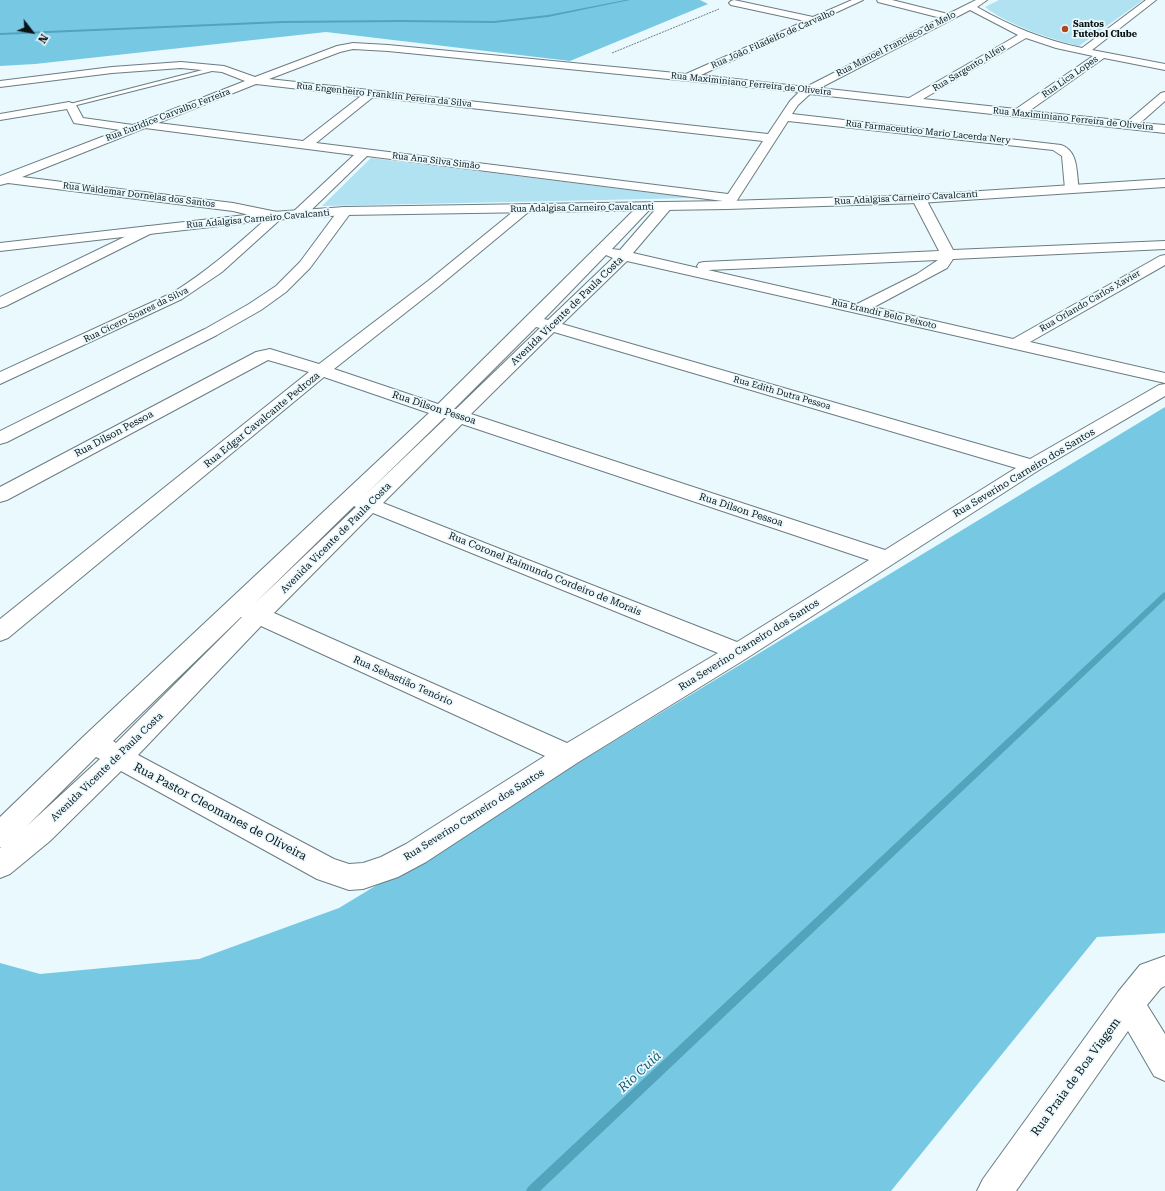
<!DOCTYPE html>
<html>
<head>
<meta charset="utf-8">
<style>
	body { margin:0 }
	#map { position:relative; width:1165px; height:1191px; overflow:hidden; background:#e9f9fe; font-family:"Roboto Serif",serif }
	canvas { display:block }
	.north { position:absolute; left:12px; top:12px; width:40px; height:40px; -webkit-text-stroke:3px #e9f9fe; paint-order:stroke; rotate:121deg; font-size:11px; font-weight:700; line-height:16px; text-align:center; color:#0c1315 }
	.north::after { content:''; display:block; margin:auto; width:14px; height:18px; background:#0c1315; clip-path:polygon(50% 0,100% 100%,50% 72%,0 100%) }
</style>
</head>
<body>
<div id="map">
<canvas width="1165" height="1191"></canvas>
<div class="north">N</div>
</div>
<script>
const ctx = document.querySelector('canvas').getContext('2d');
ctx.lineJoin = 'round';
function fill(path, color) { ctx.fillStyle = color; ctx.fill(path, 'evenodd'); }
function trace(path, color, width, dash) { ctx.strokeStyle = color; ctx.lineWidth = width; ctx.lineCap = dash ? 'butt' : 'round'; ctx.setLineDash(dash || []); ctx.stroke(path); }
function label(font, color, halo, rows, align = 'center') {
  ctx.font = font + ' "Roboto Serif",serif'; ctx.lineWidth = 3.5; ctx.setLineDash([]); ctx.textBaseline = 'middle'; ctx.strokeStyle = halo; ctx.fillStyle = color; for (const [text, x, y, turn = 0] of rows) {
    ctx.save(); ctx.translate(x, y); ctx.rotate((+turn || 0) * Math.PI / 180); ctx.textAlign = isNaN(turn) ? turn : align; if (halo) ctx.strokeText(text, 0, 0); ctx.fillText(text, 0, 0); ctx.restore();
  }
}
fill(new Path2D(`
	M999,0H1143L1079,46C1053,40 1006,24 985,7Z
	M371,158L694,198L322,206Z`), '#b0e2f2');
fill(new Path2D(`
	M0,0H700L708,4L570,61L326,32L35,64L0,66Z
	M1165,407V933L1097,937L891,1191H0V963L40,974L199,959L339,908Z`), '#77c9e3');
fill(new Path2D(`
	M625,0H630L548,17L494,23L401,22L282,23L0,35V33L282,21L401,20L494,21L548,15Z
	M1165,592V599L540,1191H526L528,1187L1163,593Z`), '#51a4bc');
const lane = new Path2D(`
	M218,66L221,68L220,69L69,107L66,105Z`);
const street = new Path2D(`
	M734,0L813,17L852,0H863L701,75L806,87L941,18L878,2L877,0H892L948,14L976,0H987L977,7C1010,26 1044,40 1082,48L1146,0H1156L1092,50L1165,64V70L1104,58L1029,111L1128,121L1161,93L1165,92V101L1140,123L1165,125V133L810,94L798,105L792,114L1061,145C1079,151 1076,173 1079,189L1077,192H1067L1065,189L1062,156L1053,150L788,121L732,208H722L720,205L723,201L367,156L304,217L299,218L294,217L292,214L294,211L354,155L145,128L22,177L233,203L282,213L284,216L222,272L182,299L0,384V372L172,293C206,272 236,246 266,219L233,211L8,183L0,185V176L120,130L74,123L67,109L0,120V114L69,102L76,105L83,118L133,125L245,81L222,72L181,68L112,73L0,87V81L112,67L181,62L224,66L255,77L337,46L353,43L388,45L686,74L805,21L731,5L729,3L731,1ZM970,10L1018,35L909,98L820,88ZM1026,38L1056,48L1093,56L1016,109L923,99ZM353,49L388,51L799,92L790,101L768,134L269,79L340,52ZM256,84L361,96L303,141L158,123ZM373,97L763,141L728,194L316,143Z
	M919,195L924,196L926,199L953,250L1165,241V249L953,259L947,268L874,307L1013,339L1160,256L1165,255V265L1030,342L1165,373V383L627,261L562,324L1030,459L1159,385L1165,384V396L1039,470L747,658L577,763L426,862L398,877L363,889L349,890L317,879L121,771L50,841L10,874L0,878V848L1,847H0V817L84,736L429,413L324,377L8,638L0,641V619L309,372L268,360L7,500L0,502V487L256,352L270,349L319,364L428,281L520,206H530L532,209L438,287L334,369L438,404L640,204H650L652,207L612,249L620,250L661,203H671L673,206L633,253L698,268L697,266L699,263L704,262L939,251L912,199L914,196ZM606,255L613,258L548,320L544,319ZM938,260L917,274L857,304L708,270ZM536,327L540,328L456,409H454ZM554,332L1016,468L885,550L471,414ZM444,418H446L365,495ZM462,424L869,560L737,642L383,503ZM354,506L356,507L254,604ZM373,513L718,653L567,743L274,613ZM241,617H242L116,743L113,741ZM261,626L545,756L406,844L381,857L363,863L349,864L334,859L138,755ZM96,757L100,759L27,826Z
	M345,207L350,208L352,211L310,268L286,292L261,310L217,335L7,442L0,444V431L205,329L249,304L276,286L300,262L340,208Z
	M147,226L152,227L154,230L152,233L6,306L0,308V297Z
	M1165,956V986L1161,988L1147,1005L1165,1034V1081L1154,1076L1128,1031L1016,1191H977L983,1179L1118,992L1140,965Z`);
const primary = new Path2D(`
	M1165,179V187L919,203L727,209L345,215L272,220L0,251V243L272,212L345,207L727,201L919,195Z`);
trace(lane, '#6b7c82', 2);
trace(street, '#6b7c82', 2);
trace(primary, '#6b7c82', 2);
trace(new Path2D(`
	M612,53L719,9`), '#717d80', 1, [2, 1]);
fill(lane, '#fff');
fill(street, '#fff');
fill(primary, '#fff');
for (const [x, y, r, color] of [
	[1065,29,4,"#ae491d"]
]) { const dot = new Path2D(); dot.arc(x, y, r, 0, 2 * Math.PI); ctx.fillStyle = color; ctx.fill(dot); trace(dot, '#e9f9fe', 1.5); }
label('bold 9px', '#0c1315', '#e9f9fe', [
	["Santos",1073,24],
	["Futebol Clube",1073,34]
], 'left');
label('9px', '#0c1315', '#e9f9fe', [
	["Rua João Filadelfo de Carvalho",773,39,-24],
	["Rua Manoel Francisco de Melo",896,44,-27],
	["Rua Sargento Alfeu",969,68,-31],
	["Rua Lica Lopes",1070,77,-35],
	["Rua Maximiniano Ferreira de Oliveira",751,84,6],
	["Rua Engenheiro Franklin Pereira da Silva",384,95,6],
	["Rua Euridice Carvalho Ferreira",168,115,-21],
	["Rua Maximiniano Ferreira de Oliveira",1073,119,6],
	["Rua Farmaceutico Mario Lacerda Nery",928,132,6],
	["Rua Ana Silva Simão",436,161,7],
	["Rua Waldemar Dornelas dos Santos",139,195,7],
	["Rua Adalgisa Carneiro Cavalcanti",906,198,-3],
	["Rua Adalgisa Carneiro Cavalcanti",582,208,-1],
	["Rua Adalgisa Carneiro Cavalcanti",258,219,-5],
	["Rua Orlando Carlos Xavier",1090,301,-30],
	["Rua Erandir Belo Peixoto",884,314,13],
	["Rua Cícero Soares da Silva",136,315,-26],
	["Rua Edith Dutra Pessoa",782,393,16]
]);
label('10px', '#0c1315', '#e9f9fe', [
	["Avenida Vicente de Paula Costa",567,311,-44],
	["Rua Dilson Pessoa",434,408,18],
	["Rua Edgar Cavalcante Pedroza",262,420,-39],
	["Rua Dilson Pessoa",114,434,-28],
	["Rua Severino Carneiro dos Santos",1024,473,-31],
	["Rua Dilson Pessoa",741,510,18],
	["Avenida Vicente de Paula Costa",336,538,-45],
	["Rua Coronel Raimundo Cordeiro de Morais",545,574,22],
	["Rua Severino Carneiro dos Santos",749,645,-32],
	["Rua Sebastião Tenório",403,681,24],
	["Avenida Vicente de Paula Costa",107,767,-44],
	["Rua Severino Carneiro dos Santos",474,815,-32]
]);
label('12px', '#0c1315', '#e9f9fe', [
	["Rua Pastor Cleomanes de Oliveira",220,812,28],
	["Rua Praia de Boa Viagem",1076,1077,-54]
]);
label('italic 13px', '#175b6d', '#e9f9fe', [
	["Rio Cuiá",640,1072,-43]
]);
</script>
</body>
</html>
